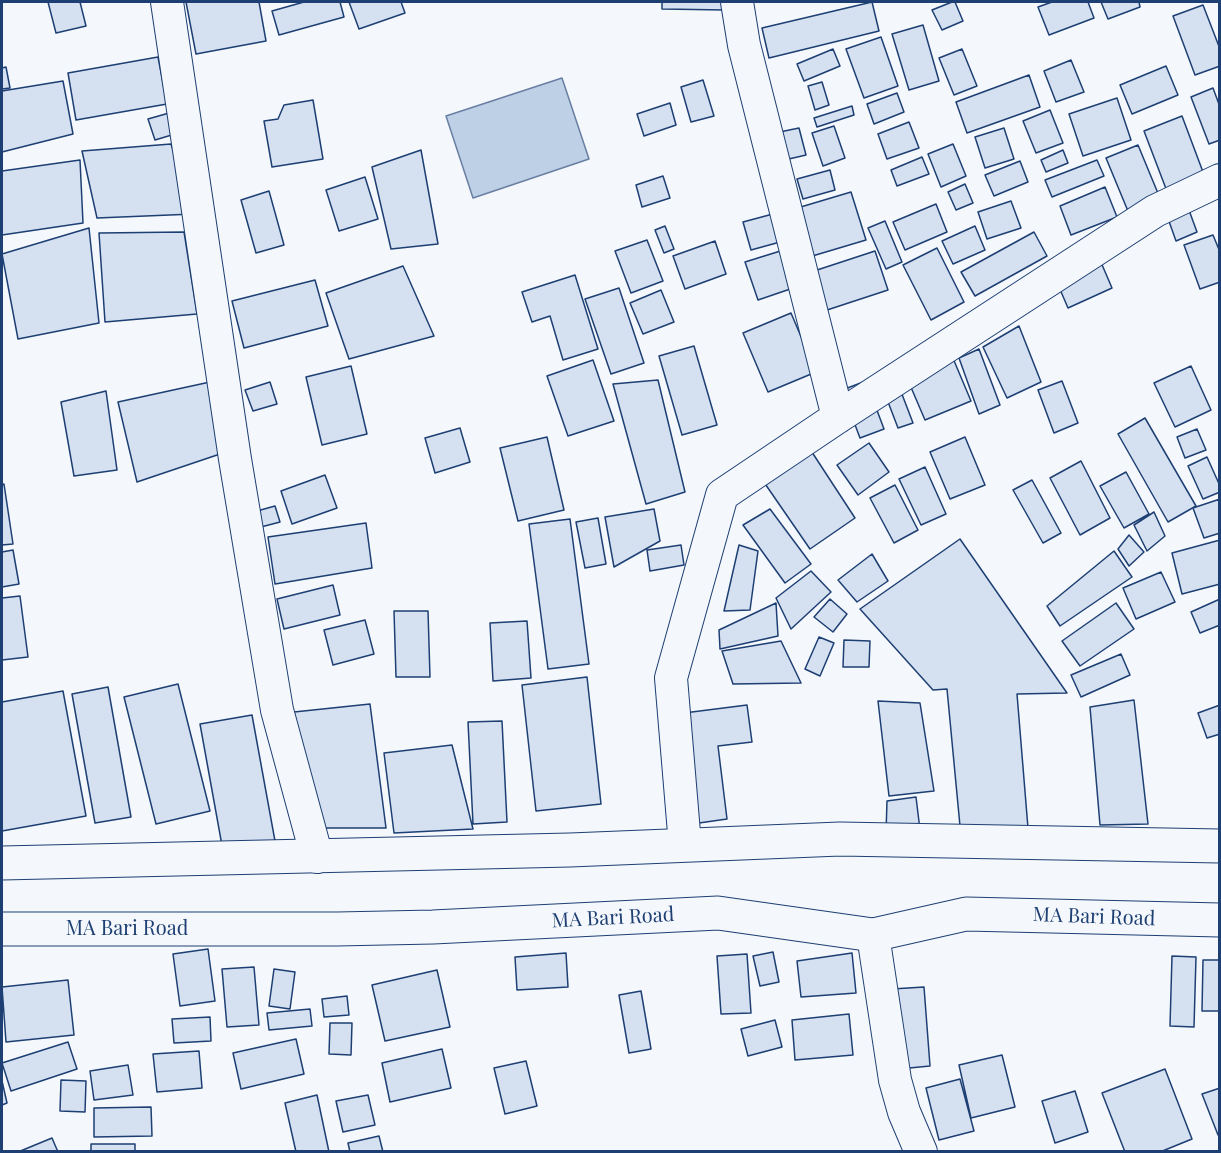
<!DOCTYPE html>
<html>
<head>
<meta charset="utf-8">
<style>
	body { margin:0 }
	#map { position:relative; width:1221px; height:1153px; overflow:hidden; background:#f4f7fb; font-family:"Playfair Display",serif }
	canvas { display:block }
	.frame { position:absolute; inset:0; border:3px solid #1d3f73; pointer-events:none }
</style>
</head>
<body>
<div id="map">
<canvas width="1221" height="1153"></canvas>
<div class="frame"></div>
</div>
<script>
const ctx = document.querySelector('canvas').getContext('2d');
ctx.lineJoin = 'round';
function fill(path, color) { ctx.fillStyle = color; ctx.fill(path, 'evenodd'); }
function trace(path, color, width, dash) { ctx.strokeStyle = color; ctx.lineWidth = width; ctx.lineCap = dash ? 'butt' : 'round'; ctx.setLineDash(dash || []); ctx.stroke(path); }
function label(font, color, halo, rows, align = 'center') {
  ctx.font = font + ' "Playfair Display",serif'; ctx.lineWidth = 4.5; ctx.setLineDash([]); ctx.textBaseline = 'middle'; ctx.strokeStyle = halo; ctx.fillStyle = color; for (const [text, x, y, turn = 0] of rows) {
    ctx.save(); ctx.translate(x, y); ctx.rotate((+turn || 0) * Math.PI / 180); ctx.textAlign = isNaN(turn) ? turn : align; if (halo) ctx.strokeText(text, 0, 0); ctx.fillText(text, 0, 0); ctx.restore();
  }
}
const water = new Path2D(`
	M562,78L589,159L473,198L446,116Z`);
fill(water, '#bed0e5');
trace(water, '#687fa3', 1.5);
const building = new Path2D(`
	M48,2H80L86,26L56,33Z
	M186,2H259L266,41L196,54Z
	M304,2H340L344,17L279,35L272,11Z
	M349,2H401L405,13L359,29Z
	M662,2H725V10L662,9Z
	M872,2L879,31L769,58L762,28Z
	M952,2H955L963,21L942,30L932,10Z
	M1052,2H1088L1094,18L1049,35L1038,7Z
	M1101,2H1139L1140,7L1108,19Z
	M1203,5L1220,49V66L1195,75L1173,16Z
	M923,25L939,81L909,90L892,34Z
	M881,37L898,86L864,98L846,49Z
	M833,49L840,66L804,81L797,64Z
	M962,49L977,86L954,95L939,58Z
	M158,57L167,104L76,120L68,73Z
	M1071,60L1084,92L1056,102L1044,71Z
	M1166,66L1178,95L1132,114L1120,85Z
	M6,67L10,88L2,89V68Z
	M1029,75L1040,107L967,133L956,102Z
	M703,80L714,116L691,122L681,87Z
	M63,81L73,134L2,152V91Z
	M822,82L829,105L815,110L808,86Z
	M1213,88L1220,107V140L1209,144L1191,97Z
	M897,93L904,112L874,124L867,104Z
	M1117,98L1131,140L1083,156L1069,114Z
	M313,100L323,159L272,167L264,121L278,119L284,105Z
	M670,103L676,125L644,136L637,114Z
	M852,106L854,115L817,127L814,118Z
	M1050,110L1063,143L1036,153L1023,121Z
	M169,113L175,134L155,140L148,119Z
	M1182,116L1206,180L1168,194L1144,131Z
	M909,122L919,148L887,159L878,134Z
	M834,126L845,158L823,166L812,133Z
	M799,128L806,155L776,162L770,134Z
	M1004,128L1014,159L985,168L975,137Z
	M171,144L194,214L97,218L82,151Z
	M953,144L966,176L941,187L928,154Z
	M1138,145L1162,203L1130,216L1106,158Z
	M421,150L438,244L391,249L372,167Z
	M1063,150L1068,163L1046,172L1041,160Z
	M922,157L929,174L897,186L891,170Z
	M80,160L83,223L2,235V171Z
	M1097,160L1104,176L1052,197L1045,180Z
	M1020,161L1028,182L994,196L985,175Z
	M830,170L835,190L803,199L797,179Z
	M663,176L670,198L642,207L636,185Z
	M365,177L378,219L339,231L326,190Z
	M965,184L973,203L956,210L948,192Z
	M1105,187L1117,217L1071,235L1060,206Z
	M269,191L284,245L256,253L241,200Z
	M851,192L866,240L809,257L794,209Z
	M1011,201L1021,228L987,239L978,212Z
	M1186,202L1197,232L1176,241L1165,210Z
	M936,204L947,232L905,250L893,222Z
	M784,211L791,239L751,250L743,222Z
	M885,221L902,262L886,269L868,228Z
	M665,226L674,249L664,253L655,230Z
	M975,226L985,250L953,264L942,241Z
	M89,228L99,323L18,339L2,254Z
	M184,232L197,314L105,322L99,233Z
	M1034,232L1047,256L975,296L961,272Z
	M1213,235L1220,252V282L1200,289L1184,245Z
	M647,240L663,281L631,293L615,251Z
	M715,241L726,274L685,289L673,256Z
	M790,248L802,285L758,300L745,262Z
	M937,248L964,302L931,320L903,265Z
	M875,251L888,290L824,311L811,272Z
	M1097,253L1112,288L1068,308L1053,273Z
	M403,266L434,336L349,359L326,293Z
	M575,275L598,349L563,360L550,316L532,322L522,292Z
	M315,280L328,326L244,348L232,301Z
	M619,288L644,363L611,374L585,299Z
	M661,290L674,322L643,334L630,303Z
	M791,313L816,372L768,392L743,333Z
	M1019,326L1041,382L1007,398L983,347Z
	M947,344L971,401L925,420L901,364Z
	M694,346L717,425L682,435L659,356Z
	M979,349L1000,405L979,414L959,358Z
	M593,360L614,421L568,436L547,376Z
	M351,366L367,434L322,445L306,377Z
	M1191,366L1211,410L1175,427L1154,383Z
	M895,376L913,423L898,428L880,381Z
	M658,380L685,492L646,504L613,384Z
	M866,381L884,429L860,438L842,390Z
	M1062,381L1078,423L1054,433L1038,390Z
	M210,382L223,453L137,482L118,402Z
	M270,382L277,404L253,411L245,390Z
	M106,391L117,470L74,476L61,402Z
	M1145,418L1196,506L1168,522L1118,434Z
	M460,428L470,462L435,473L425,438Z
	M1197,429L1206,450L1185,458L1177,437Z
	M547,437L564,510L518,521L500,448Z
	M965,437L985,485L950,499L930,452Z
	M806,443L855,518L810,549L759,475Z
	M869,443L889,472L858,495L837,465Z
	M1207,457L1220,486V492L1203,499L1188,466Z
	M1081,461L1110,518L1080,535L1050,478Z
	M925,467L946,514L921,525L899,479Z
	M1126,472L1149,514L1124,528L1100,486Z
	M325,475L337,508L292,524L281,491Z
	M1032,480L1061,533L1043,543L1013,490Z
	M4,484L13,544L2,545V485Z
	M895,485L918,530L894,543L870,498Z
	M1220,499V533L1204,538L1193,508Z
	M275,506L280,522L261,527L257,511Z
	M654,509L660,541L614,567L605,517Z
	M770,509L811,564L785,583L743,525Z
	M1154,512L1165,536L1147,551L1134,525Z
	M598,518L606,564L585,568L576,522Z
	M570,519L589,664L548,669L529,524Z
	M366,523L372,568L275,584L268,537Z
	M1129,535L1144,552L1129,566L1118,549Z
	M960,539L1067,693L1017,694L1028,828L960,826L947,689L933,690L860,609Z
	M1220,540V584L1182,594L1172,553Z
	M681,545L684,565L650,571L647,550Z
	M739,545L758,551L750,610L724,611Z
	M13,550L19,584L2,587V552Z
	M1114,551L1132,577L1060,626L1047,606Z
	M872,554L888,581L857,602L838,580Z
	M811,571L831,592L791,629L776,598Z
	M1161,572L1175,602L1136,619L1123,588Z
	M333,585L340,615L284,629L277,599Z
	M20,596L28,657L2,660V598Z
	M830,599L847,614L833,632L814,617Z
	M1220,599V625L1200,633L1191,612Z
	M776,603L778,636L720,649L719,630Z
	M1116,603L1134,629L1080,666L1062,641Z
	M394,611H428L430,677H396Z
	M365,620L374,654L333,665L324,630Z
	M527,621L531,678L493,681L490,623Z
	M819,637L834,643L820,676L805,669Z
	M844,640L870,641L869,667H843Z
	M781,641L801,683L733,684L722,651Z
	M1121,654L1130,675L1081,697L1071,675Z
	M587,677L601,804L536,811L522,685Z
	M178,684L210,811L156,824L124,697Z
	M108,687L131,817L95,823L72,694Z
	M63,691L86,816L2,831V702Z
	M1134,700L1148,824L1100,825L1090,707Z
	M878,701L920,703L934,791L889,796Z
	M370,704L386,828H322L294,712Z
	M747,705L752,742L718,746L727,819L699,823L684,713Z
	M1220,705V734L1207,738L1198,713Z
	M252,715L275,841L223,851L200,724Z
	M502,721L507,822L473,824L468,722Z
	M452,745L473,829L394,833L384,753Z
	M916,797L920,830L886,833L887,801Z
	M208,949L215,1001L180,1006L173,954Z
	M773,952L779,982L760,986L753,956Z
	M566,953L568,987L517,990L515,957Z
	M852,953L856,993L801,997L797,961Z
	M747,954L751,1013L721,1014L717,956Z
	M1172,956L1196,957L1194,1027L1170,1026Z
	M1203,960H1220V1011H1202Z
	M254,967L259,1025L227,1027L222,969Z
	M274,969L295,972L290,1009L269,1006Z
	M437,970L450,1027L385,1041L372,985Z
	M68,980L74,1035L6,1042L2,987Z
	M924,987L930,1066L899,1069L892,989Z
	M641,991L651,1049L629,1053L619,995Z
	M347,996L349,1015L324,1017L322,999Z
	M310,1009L312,1026L269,1030L267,1013Z
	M849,1014L853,1055L795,1060L792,1020Z
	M210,1017L211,1041L174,1043L172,1019Z
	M775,1020L782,1047L748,1056L741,1029Z
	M330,1023H352L351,1055L329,1054Z
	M296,1039L304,1074L241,1089L233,1053Z
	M68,1042L77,1069L11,1091L2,1063Z
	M442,1049L451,1088L390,1102L382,1063Z
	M199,1051L202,1088L157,1092L153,1054Z
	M1002,1055L1015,1107L971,1118L959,1065Z
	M526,1061L537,1106L505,1114L494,1068Z
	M128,1065L133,1095L94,1100L90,1071Z
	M1165,1069L1192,1139L1160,1152H1125L1102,1093Z
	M960,1079L974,1131L939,1140L926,1088Z
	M61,1080L86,1081L85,1112L60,1111Z
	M2,1081L7,1103L2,1105Z
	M1220,1088V1135H1218L1202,1094Z
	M1075,1091L1088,1132L1055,1143L1042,1101Z
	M317,1095L329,1152H296L285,1103Z
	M368,1095L375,1125L343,1132L336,1101Z
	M151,1107L152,1136L94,1137V1108Z
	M379,1136L383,1152H350L348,1143Z
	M52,1138L58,1152H18Z
	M91,1144H135V1152H91Z`);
fill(building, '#d5e0f0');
trace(building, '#1d3f73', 1.5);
const minor = new Path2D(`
	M167,2L235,459L277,710L317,857
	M737,2L744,45L838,417
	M685,845L671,678L722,495L838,417L1155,211L1220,180
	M873,935L895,1080L904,1112L921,1152`);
const primary = new Path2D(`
	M2,863L570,850L840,839L1220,846
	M2,929H337L433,927L718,913L873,935L966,914L1220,920`);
trace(minor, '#1d3f73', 34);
trace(primary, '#1d3f73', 35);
trace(minor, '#f4f7fb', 32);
trace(primary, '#f4f7fb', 33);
label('20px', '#1d3f73', '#f4f7fb', [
	["MA Bari Road",1094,917,2],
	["MA Bari Road",613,918,-3],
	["MA Bari Road",127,929]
]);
</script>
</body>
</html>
